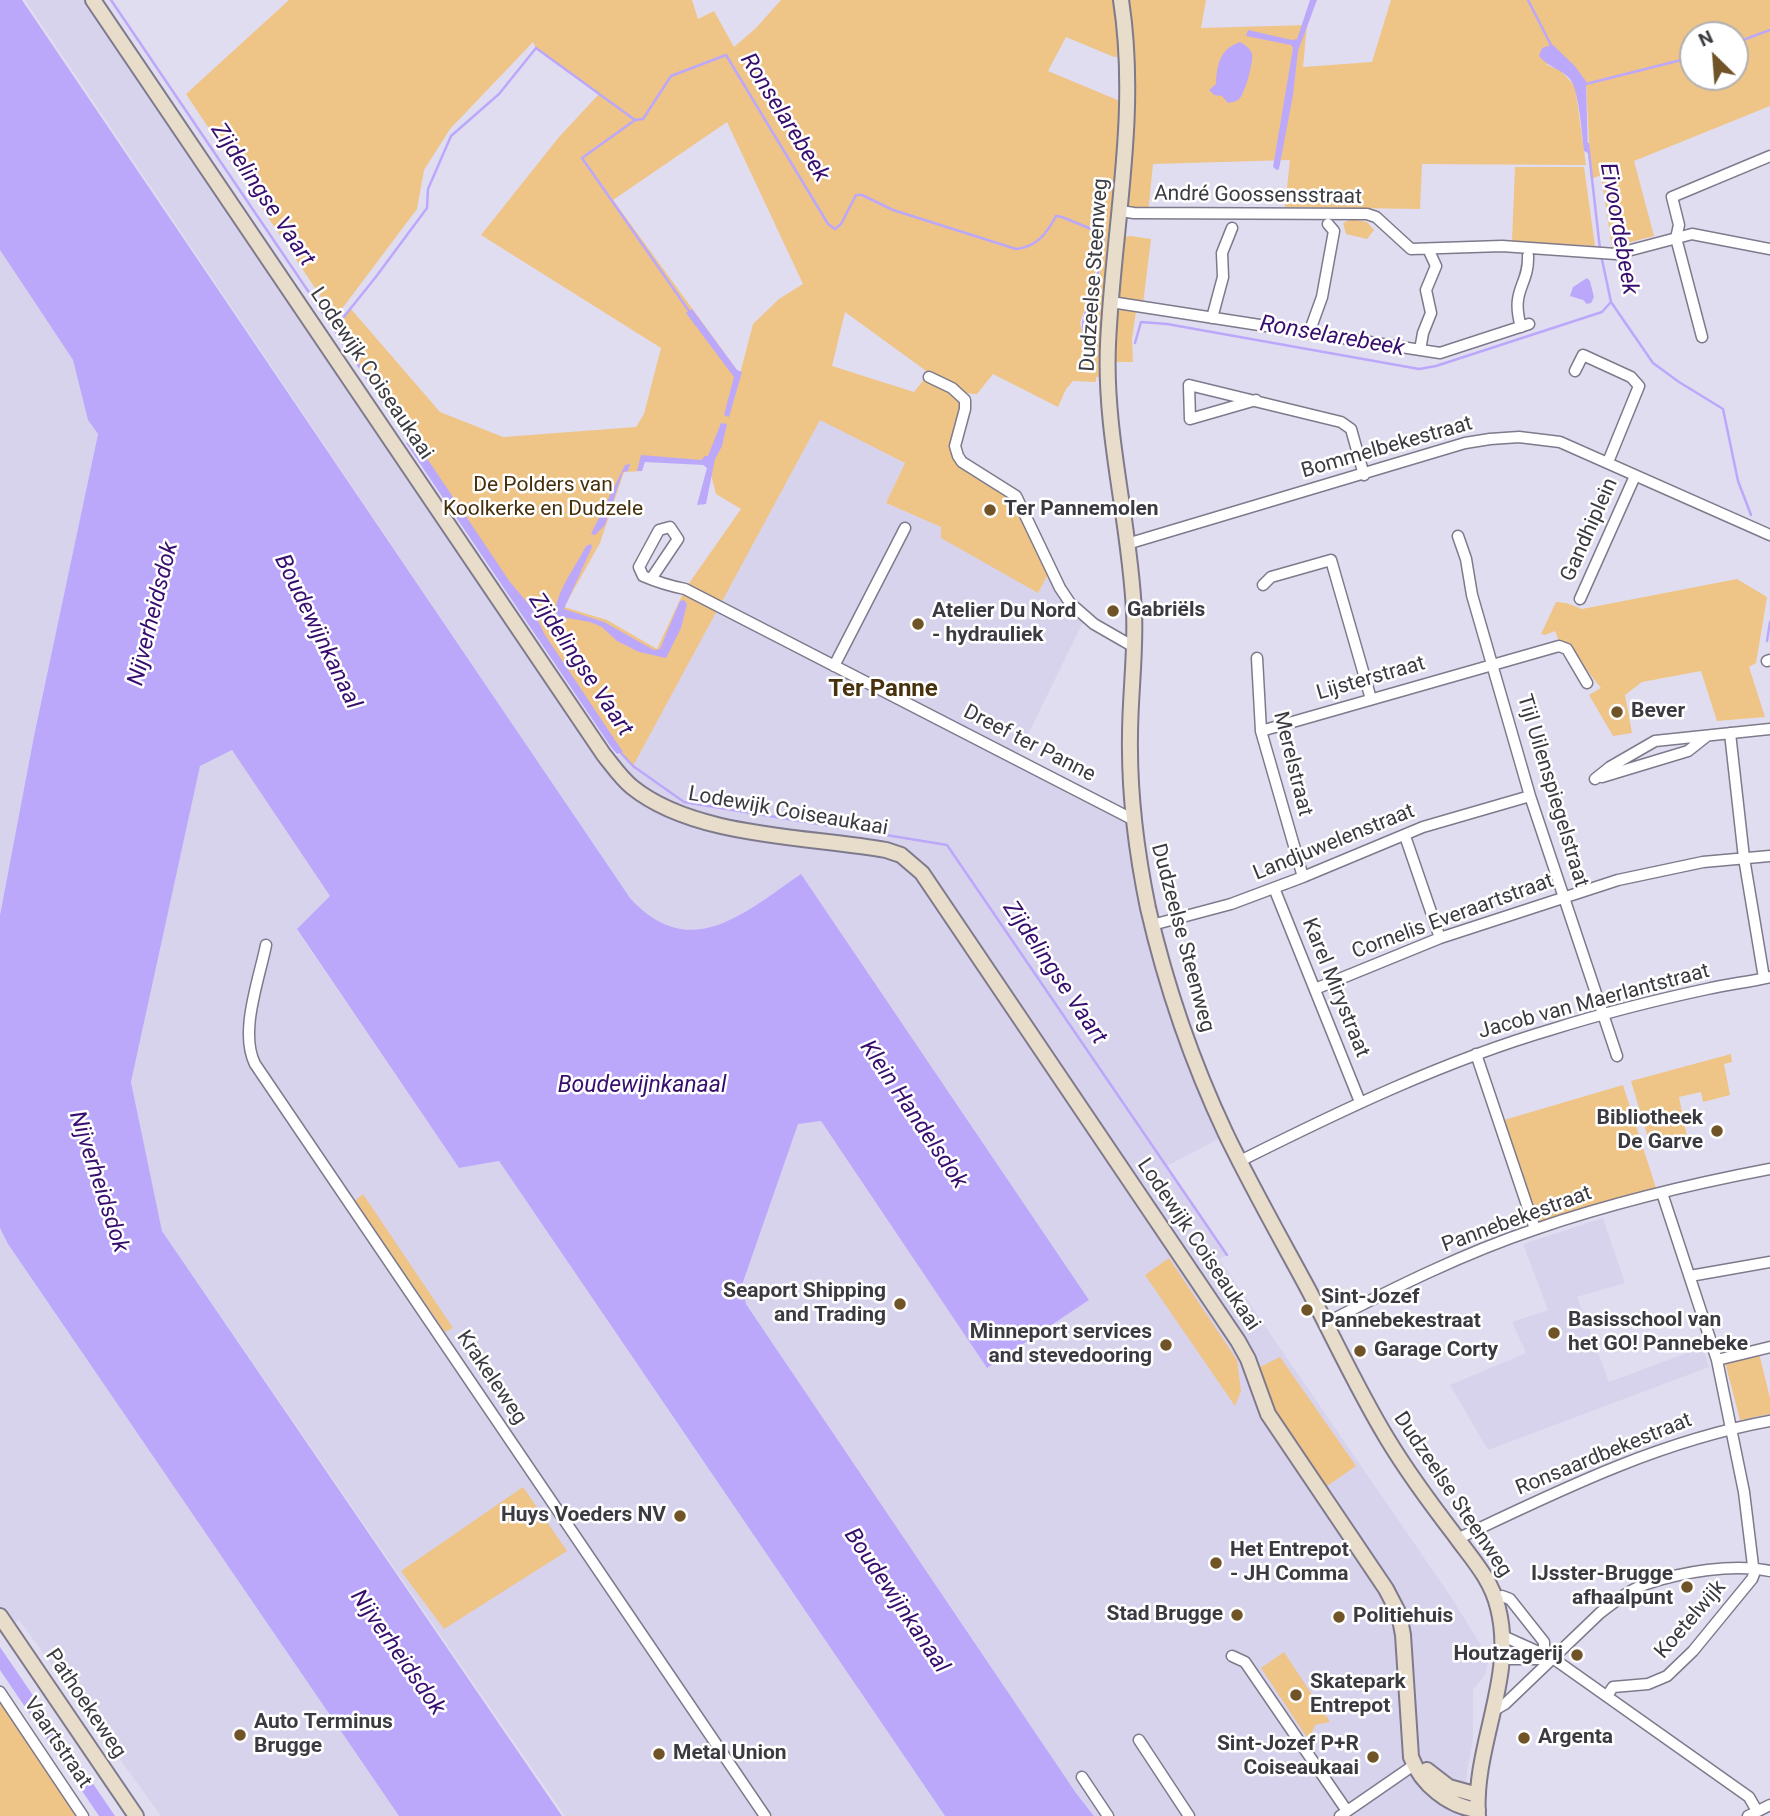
<!DOCTYPE html>
<html>
<head>
<meta charset="utf-8">
<style>
	body { margin:0 }
	#map { position:relative; width:1770px; height:1816px; overflow:hidden; background:#e1ddf0; font-family:Roboto,sans-serif }
	canvas { display:block }
	.north { position:absolute; left:1679px; top:21px; width:70px; height:70px; box-sizing:border-box; background:#fff; border:2px solid #b1b0b3; border-radius:50%; rotate:335deg; font-size:19px; font-weight:700; line-height:28px; text-align:center; color:#3b3a41 }
	.north::after { content:''; display:block; margin:auto; width:24px; height:32px; background:#705326; clip-path:polygon(50% 0,100% 100%,50% 72%,0 100%) }
</style>
</head>
<body>
<div id="map">
<canvas width="1770" height="1816"></canvas>
<div class="north">N</div>
</div>
<script>
const ctx = document.querySelector('canvas').getContext('2d');
ctx.lineJoin = 'round';
function fill(path, color) { ctx.fillStyle = color; ctx.fill(path, 'evenodd'); }
function trace(path, color, width, dash) { ctx.strokeStyle = color; ctx.lineWidth = width; ctx.lineCap = dash ? 'butt' : 'round'; ctx.setLineDash(dash || []); ctx.stroke(path); }
function label(font, color, halo, rows, align = 'center') {
  ctx.font = font + ' Roboto,sans-serif'; ctx.lineWidth = 5; ctx.setLineDash([]); ctx.textBaseline = 'middle'; ctx.strokeStyle = halo; ctx.fillStyle = color; for (const [text, x, y, turn = 0] of rows) {
    ctx.save(); ctx.translate(x, y); ctx.rotate((+turn || 0) * Math.PI / 180); ctx.textAlign = isNaN(turn) ? turn : align; if (halo) ctx.strokeText(text, 0, 0); ctx.fillText(text, 0, 0); ctx.restore();
  }
}
fill(new Path2D(`
	M25,0H101L615,757L621,754L633,765L820,419L905,463L886,503L941,527L1038,593L1051,569L1086,616L1016,759L1126,816L1133,863V880L1140,911L1152,925L1226,1135L1167,1166L1227,1255L1219,1259L1451,1597L1489,1658L1485,1675L1473,1690V1739L1467,1772L1464,1816H1094L1076,1793L746,1304L742,1284L798,1123L821,1121L987,1367L1089,1300L801,875L745,913L722,925L700,931H680L662,924L644,914L629,898Z
	M0,250L73,360L88,419L98,434L34,736L0,915Z
	M232,750L331,896L297,930L459,1168L499,1161L945,1816H565L162,1231L131,1082L200,765Z
	M1603,1218L1625,1283L1577,1297L1609,1382L1703,1347L1709,1367L1488,1450L1450,1385L1526,1353L1512,1322L1548,1310L1523,1244Z
	M0,1228L8,1244L400,1816H161L19,1620L0,1632Z`), '#d8d3ed');
fill(new Path2D(`
	M289,0H692L698,19L714,11L734,47L756,28L781,0H1206L1201,28L1307,25L1303,67L1372,62L1391,0H1770V106L1634,161L1654,236L1612,247L1601,175L1591,179L1586,84L1574,67L1545,64L1561,71L1575,86L1586,165L1422,164L1420,209L1285,207L1290,160L1153,164L1148,214L1120,211L1109,237L1100,332L1099,377H1096V382L1073,381L1066,389L1058,407L993,374L977,394L960,393L965,400L958,456L1009,490L1051,569L1038,593L941,538V527L886,503L905,463L820,420L633,766L621,754L334,329L351,309L440,412L503,437L636,427L644,414L661,348L481,235L559,137L599,94L536,48L533,42L450,129L424,170L417,209L335,318L186,94ZM1693,35H1735V77H1693ZM1066,37L1114,57L1126,56L1127,104L1048,71ZM727,122L803,284L779,299L753,324L740,374L613,200ZM1102,234L1105,237L1098,284L1085,323L1086,336L1095,341V345H1090L1083,338L1080,323L1093,285ZM845,312L929,373L914,392L832,366ZM644,462L708,463L716,494L741,509L685,589L657,649L607,620L564,607L600,543L624,472L642,471Z
	M1515,167H1584L1595,246L1512,242Z
	M1351,219L1367,222L1374,230L1367,239L1346,234L1343,223Z
	M1131,236L1151,239L1143,304L1121,300L1117,292L1122,237Z
	M1120,310L1136,311L1132,339L1133,362H1113L1115,315Z
	M1737,579L1767,597L1756,663L1749,667L1765,717L1717,721L1701,671L1642,682L1625,695L1632,733L1613,736L1589,695L1601,688L1570,649L1559,641L1555,631L1545,635L1541,634L1556,602L1566,603L1582,609Z
	M1731,1054L1732,1062L1724,1064L1730,1095L1703,1102L1701,1092L1679,1097L1688,1142L1652,1151L1631,1081Z
	M1623,1085L1656,1188L1537,1223L1504,1120Z
	M363,1194L453,1328L445,1332L355,1201Z
	M1169,1258L1237,1360L1241,1391L1235,1406L1145,1275Z
	M1759,1353L1770,1398V1414L1740,1420L1725,1362Z
	M1280,1357L1356,1466L1327,1486L1277,1417L1260,1367Z
	M523,1487L567,1551L444,1629L401,1571Z
	M1284,1652L1330,1722L1315,1725L1311,1735L1306,1736L1261,1668Z
	M0,1701L76,1816H0Z`), '#eec487');
fill(new Path2D(`
	M0,0H22L630,898C690,964 744,913 801,874L1089,1300L987,1368L821,1121L798,1124L742,1285L746,1304L1076,1793L1094,1816H945L499,1161L459,1168L297,929L330,896L232,750L200,766L131,1082L162,1231L562,1816H399L8,1244L0,1228V915L34,736L98,434L88,420L73,360L0,250Z
	M1310,0H1317L1298,51L1293,95L1279,169L1277,170L1273,167L1293,48L1291,45L1246,36L1248,30L1292,40L1297,39Z
	M1240,42C1245,45 1250,48 1252,54C1254,59 1245,96 1238,100C1235,102 1231,102 1228,103L1222,96L1214,95L1209,90L1216,84C1217,64 1220,49 1240,42Z
	M1551,45L1574,67L1586,84L1588,153L1584,151C1582,135 1579,90 1570,79C1561,69 1548,67 1539,56L1542,48Z
	M1587,278L1590,281L1594,297L1591,303L1587,304L1583,300L1570,296L1573,287Z
	M692,309L737,370L742,372L729,417L724,415L734,377L686,313Z
	M721,423L727,424L722,446L715,459L706,504L697,505L707,468L703,465L645,462L642,471H637L641,455L701,460L705,456H708Z
	M414,439L510,582L532,608L545,635L623,752L617,754L611,747L406,443Z
	M630,464L628,471L623,472L605,525L595,535L591,534L625,465Z
	M591,544L592,547L564,609L604,622L654,650L660,649L680,601L684,600L687,604L681,628L666,658L639,652L617,641L602,627L590,622L556,616C553,595 577,565 586,546Z
	M0,1647L115,1816H99L0,1670Z`), '#bca8fb');
trace(new Path2D(`
	M111,0L411,443
	M1528,0L1551,45L1574,67L1585,82
	M1735,43L1770,30
	M1586,84L1693,57
	M635,120L582,158L689,311
	M1588,144L1600,249
	M1601,255L1611,302L1653,363L1679,382L1723,409L1738,481L1751,515
	M334,329L375,278L427,208L428,189L451,136L499,94L536,48L635,120L643,119L671,76L726,55L828,224L835,229L841,224L856,195H862L893,210L1016,249C1037,247 1047,233 1056,216L1062,217L1101,233L1104,236C1102,252 1100,267 1096,282C1092,300 1079,319 1084,337L1095,343
	M1135,343L1141,322L1167,324L1419,369L1436,366L1602,312L1610,303
	M1767,641L1770,622
	M618,750L633,766L684,802L947,845L1227,1255`), '#bca8fb', 2.5);
const street = new Path2D(`
	M1120,211L1134,213L1367,214L1376,217L1411,249L1502,246L1616,254L1692,234L1770,249
	M1111,302L1440,353L1529,324
	M1212,318L1223,277L1222,253L1232,228
	M1521,327C1510,289 1529,286 1528,256
	M1309,333L1322,297L1334,231L1328,224
	M1702,337L1676,238L1679,225L1672,197L1770,156
	M1420,350L1423,333L1431,313L1426,290L1436,266L1430,253
	M1575,371L1583,355L1631,377L1639,386L1608,462
	M929,377L952,388L965,400V409L955,446L958,456L962,462L1016,496L1060,588L1070,603L1094,624L1134,647
	M1256,400L1190,419L1189,385L1341,422L1351,429L1364,475
	M1458,536L1466,559L1472,595L1530,796L1617,1056
	M1127,544L1465,443L1490,439L1519,437L1560,442L1770,535
	M651,579L678,539L670,527L659,530L639,567L643,576C657,582 670,586 685,589L1132,819
	M1263,585L1271,577L1331,560L1371,699
	M1580,599L1635,476
	M1257,658L1261,731L1303,877
	M1767,661L1770,660
	M834,666L905,528
	M1261,731L1559,646L1567,649L1587,683
	M1730,733L1744,858L1764,978
	M1602,777L1688,751L1707,736
	M1595,779L1610,767L1655,741L1770,729
	M1405,836L1440,938
	M1274,888L1360,1102
	M1152,925L1231,904L1303,877L1423,827L1530,796
	M266,945C259,980 239,1032 255,1064L765,1816
	M1315,989L1440,938L1618,880L1703,862L1770,856
	M1476,1054L1535,1229
	M1240,1161C1342,1110 1444,1061 1553,1029C1604,1013 1656,1000 1707,989C1728,984 1749,982 1770,977
	M1690,1276L1770,1262
	M1326,1323C1394,1288 1464,1253 1536,1229C1612,1203 1691,1184 1770,1169
	M1717,1360L1770,1347
	M1457,1539C1558,1491 1659,1441 1770,1421
	M1495,1598L1502,1596L1510,1599L1544,1642V1655
	M1503,1636L1554,1659L1749,1797L1757,1811
	M1232,1656L1245,1662L1347,1811
	M1503,1659H1550
	M0,1692L83,1816
	M1607,1696L1613,1687L1648,1684L1667,1676L1693,1651L1752,1579L1754,1574L1744,1492L1717,1360L1662,1193
	M1493,1711L1505,1704L1600,1613C1613,1603 1629,1590 1646,1584C1682,1572 1733,1563 1770,1571
	M1139,1740L1189,1816
	M1082,1777L1108,1816
	M1340,1816L1414,1765
	M1748,1816L1770,1805`);
const secondary = new Path2D(`
	M93,0L604,755C613,766 621,778 632,787C695,838 809,836 886,850L901,855L922,873L1238,1341L1248,1359L1268,1414L1386,1589L1399,1614L1403,1635L1411,1757C1421,1784 1449,1807 1478,1810
	M1121,0C1139,116 1113,229 1108,344C1104,435 1130,522 1134,612C1136,653 1130,695 1130,736C1129,795 1136,850 1148,908C1166,986 1192,1062 1226,1134C1251,1186 1280,1237 1307,1287C1334,1338 1358,1391 1388,1440C1408,1473 1431,1504 1454,1534C1471,1558 1491,1578 1498,1608C1516,1678 1473,1746 1478,1816
	M0,1616L136,1816
	M1427,1770L1449,1787L1478,1795`);
trace(street, '#7e7a8c', 13);
trace(secondary, '#7e7a8c', 18);
trace(street, '#fff', 10);
trace(secondary, '#e8dcca', 14);
for (const [x, y, r, color] of [
	[990,510,7,"#705326"],
	[1113,611,7,"#705326"],
	[918,624,7,"#705326"],
	[1617,712,7,"#705326"],
	[1717,1131,7,"#705326"],
	[900,1304,7,"#705326"],
	[1307,1310,7,"#705326"],
	[1554,1333,7,"#705326"],
	[1166,1345,7,"#705326"],
	[1360,1351,7,"#705326"],
	[680,1516,7,"#705326"],
	[1216,1563,7,"#705326"],
	[1687,1587,7,"#705326"],
	[1237,1615,7,"#705326"],
	[1339,1617,7,"#705326"],
	[1577,1655,7,"#705326"],
	[1296,1695,7,"#705326"],
	[240,1735,7,"#705326"],
	[1524,1738,7,"#705326"],
	[659,1754,7,"#705326"],
	[1373,1757,7,"#705326"]
]) { const dot = new Path2D(); dot.arc(x, y, r, 0, 2 * Math.PI); ctx.fillStyle = color; ctx.fill(dot); trace(dot, '#fff', 2.5); }
label('21px', '#3b3a41', '#fff', [
	["André Goossensstraat",1258,196,1],
	["Dudzeelse Steenweg",1095,275,-86],
	["Lodewijk Coiseaukaai",371,374,56],
	["Bommelbekestraat",1387,448,-16],
	["Gandhiplein",1590,530,-66],
	["Lijsterstraat",1371,679,-16],
	["Dreef ter Panne",1029,744,27],
	["Merelstraat",1292,764,76],
	["Tijl Uilenspiegelstraat",1552,791,73],
	["Lodewijk Coiseaukaai",788,812,10],
	["Landjuwelenstraat",1334,843,-22],
	["Cornelis Everaartstraat",1453,917,-20],
	["Dudzeelse Steenweg",1182,938,75],
	["Karel Mirystraat",1335,988,68],
	["Jacob van Maerlantstraat",1594,1002,-15],
	["Pannebekestraat",1517,1220,-20],
	["Lodewijk Coiseaukaai",1198,1245,56],
	["Krakeleweg",491,1378,56],
	["Ronsaardbekestraat",1604,1455,-22],
	["Dudzeelse Steenweg",1452,1495,56],
	["Koetelwijk",1691,1620,-49],
	["Pathoekeweg",85,1704,56],
	["Vaartstraat",57,1743,56]
]);
label('21px', '#452f0a', '#fff', [
	["De Polders van",543,486],
	["Koolkerke en Dudzele",543,510]
]);
label('bold 21px', '#3b3a41', '#fff', [
	["Ter Pannemolen",1004,510],
	["Gabriëls",1127,611],
	["Atelier Du Nord",932,612],
	["- hydrauliek",932,636],
	["Bever",1631,712],
	["Bibliotheek",1703,1119,"right"],
	["De Garve",1703,1143,"right"],
	["Seaport Shipping",886,1292,"right"],
	["and Trading",886,1316,"right"],
	["Sint-Jozef",1321,1298],
	["Pannebekestraat",1321,1322],
	["Basisschool van",1568,1321],
	["het GO! Pannebeke",1568,1345],
	["Minneport services",1152,1333,"right"],
	["and stevedooring",1152,1357,"right"],
	["Garage Corty",1374,1351],
	["Huys Voeders NV",666,1516,"right"],
	["Het Entrepot",1230,1551],
	["- JH Comma",1230,1575],
	["IJsster-Brugge",1673,1575,"right"],
	["afhaalpunt",1673,1599,"right"],
	["Stad Brugge",1223,1615,"right"],
	["Politiehuis",1353,1617],
	["Houtzagerij",1563,1655,"right"],
	["Skatepark",1310,1683],
	["Entrepot",1310,1707],
	["Auto Terminus",254,1723],
	["Brugge",254,1747],
	["Argenta",1538,1738],
	["Sint-Jozef P+R",1359,1745,"right"],
	["Coiseaukaai",1359,1769,"right"],
	["Metal Union",673,1754]
], 'left');
label('italic 23px', '#370d6e', '#fff', [
	["Ronselarebeek",784,118,58],
	["Zijdelingse Vaart",262,195,56],
	["Eivoordebeek",1618,229,80],
	["Ronselarebeek",1332,337,10],
	["Nijverheidsdok",154,614,-76],
	["Boudewijnkanaal",317,632,64],
	["Zijdelingse Vaart",580,665,56],
	["Zijdelingse Vaart",1054,973,56],
	["Boudewijnkanaal",642,1086],
	["Klein Handelsdok",913,1115,56],
	["Nijverheidsdok",98,1182,72],
	["Boudewijnkanaal",896,1601,56],
	["Nijverheidsdok",397,1653,55]
]);
label('bold 24px', '#48320d', '#fff', [
	["Ter Panne",883,690]
]);
</script>
</body>
</html>
